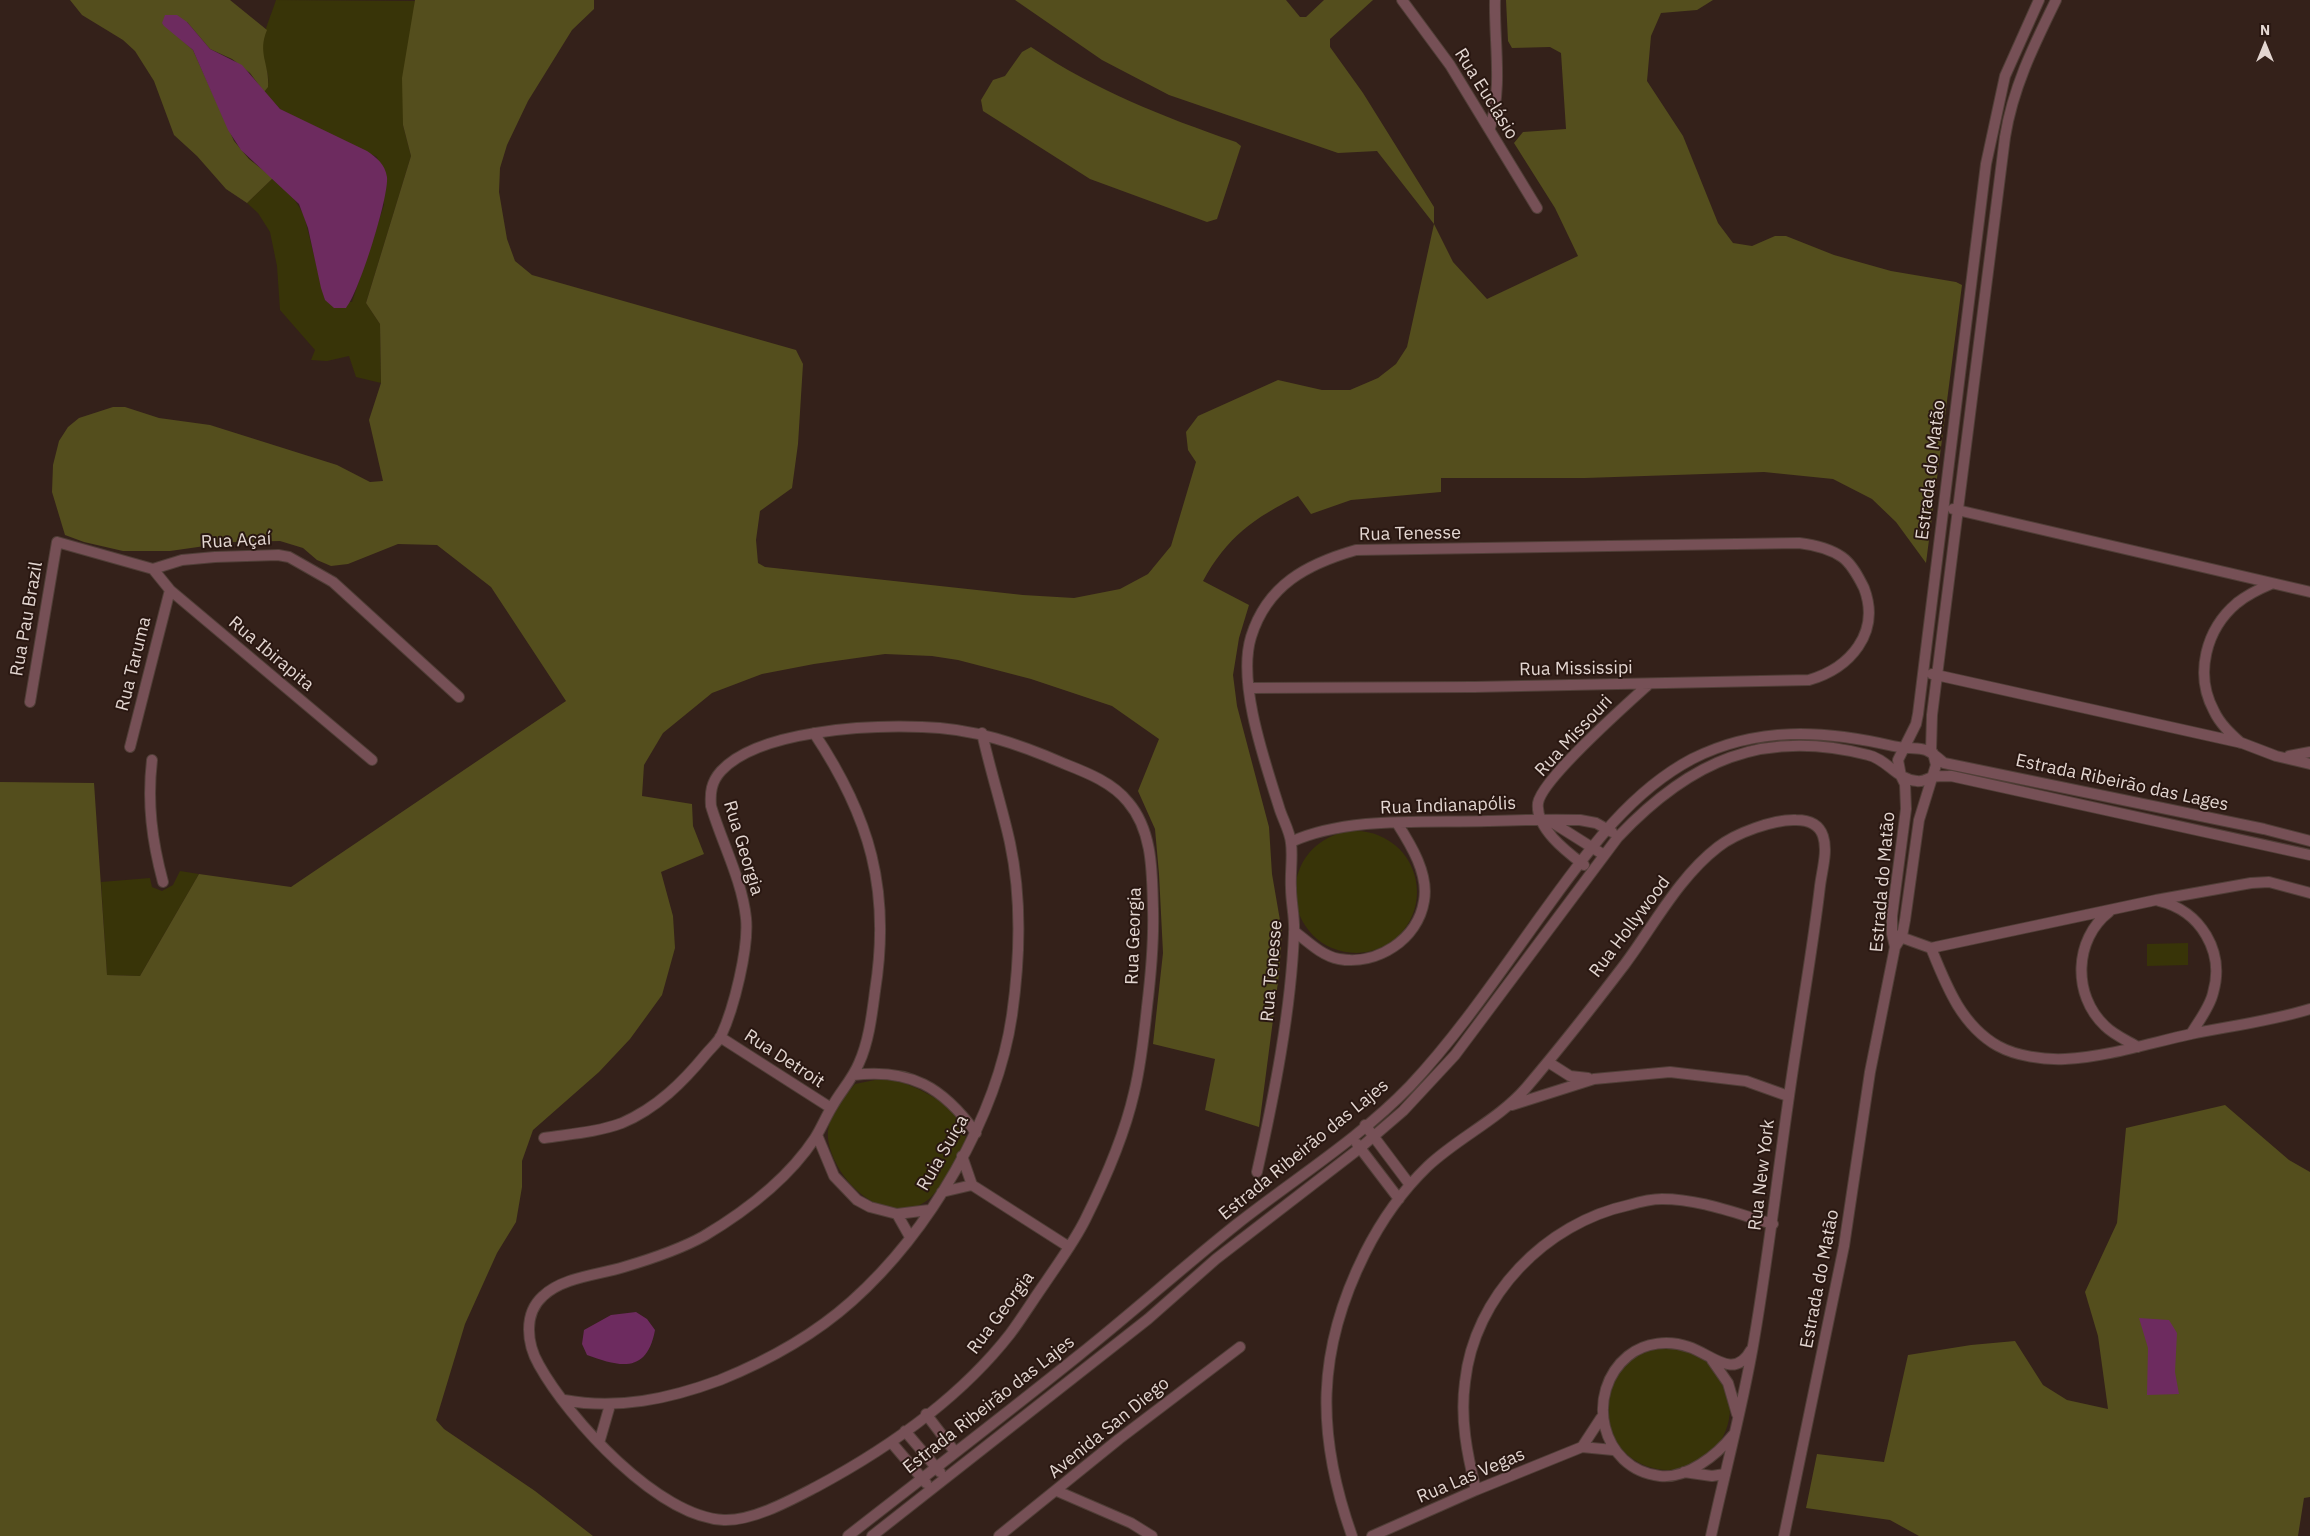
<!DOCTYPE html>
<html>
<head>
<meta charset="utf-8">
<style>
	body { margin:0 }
	#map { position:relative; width:2310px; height:1536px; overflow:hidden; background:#34211a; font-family:"IBM Plex Sans",sans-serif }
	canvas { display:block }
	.north { position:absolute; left:2240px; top:20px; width:50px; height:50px; -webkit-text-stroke:4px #291711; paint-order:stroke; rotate:0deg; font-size:14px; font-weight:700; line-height:20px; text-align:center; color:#e3d6d1 }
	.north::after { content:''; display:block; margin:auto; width:18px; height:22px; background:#e3d6d1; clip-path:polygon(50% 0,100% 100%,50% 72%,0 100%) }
</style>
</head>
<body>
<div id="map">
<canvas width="2310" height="1536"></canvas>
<div class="north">N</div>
</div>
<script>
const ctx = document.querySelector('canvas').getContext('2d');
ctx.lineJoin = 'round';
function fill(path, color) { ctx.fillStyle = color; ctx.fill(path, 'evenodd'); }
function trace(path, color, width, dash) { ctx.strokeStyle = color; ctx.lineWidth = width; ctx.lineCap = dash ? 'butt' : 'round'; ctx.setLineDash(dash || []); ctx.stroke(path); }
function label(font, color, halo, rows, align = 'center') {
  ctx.font = font + ' "IBM Plex Sans",sans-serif'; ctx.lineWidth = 4; ctx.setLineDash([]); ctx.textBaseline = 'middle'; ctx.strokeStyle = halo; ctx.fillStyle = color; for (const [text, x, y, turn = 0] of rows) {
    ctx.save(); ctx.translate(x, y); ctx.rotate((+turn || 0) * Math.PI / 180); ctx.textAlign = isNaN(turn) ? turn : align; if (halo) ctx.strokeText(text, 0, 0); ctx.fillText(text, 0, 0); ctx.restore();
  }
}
fill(new Path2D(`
	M276,0L415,1L403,125L411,156L366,303L380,324L381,383L356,377L349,356L327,361L311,360L315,350L280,310L277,266L270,232L258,213L247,203L273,178L291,194L304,215L325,300L352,302L384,205L377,157L291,115L280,109L264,92C275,79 262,65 262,50C262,34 271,16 276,0Z
	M1295 892a61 61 0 1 1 122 0a61 61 0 1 1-122 0Z
	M180,871L199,874L140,976L107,975L101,882L150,878L152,887L162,891L173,885Z
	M2188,943V965L2147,966V944Z
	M885,1078C909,1082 963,1106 966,1134C966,1145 957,1157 952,1166C946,1177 936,1195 925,1202C892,1224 852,1194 837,1165C818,1129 831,1113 855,1084Z
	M1606 1408a62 62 0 1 1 124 0a62 62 0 1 1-124 0Z`), '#383408');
fill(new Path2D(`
	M70,0H230L267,30C257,53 270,65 268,87L264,92L250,73L232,59L210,49L187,22L175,34L193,50L234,141L249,159L273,178L247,203L226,189L197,156L174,135L154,81L135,51L123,40L82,15Z
	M415,0H594V9L572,30L528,101L507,145L500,168L499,192L507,239L515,261L532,275L796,350L803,364L798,444L792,488L760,511L756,540L758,563L765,567L1023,595L1074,598L1120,589L1148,574L1171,546L1196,462L1188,450L1186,432L1198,416L1278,380L1322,390H1350L1378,378L1396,364L1407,347L1434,224L1377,151L1338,153L1169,95L1102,60L1015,0H1286L1300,17H1306L1324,0H1373L1330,39V47L1363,93L1434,207V224L1453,262L1487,299L1578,256L1555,208L1514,143L1523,132L1566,129L1561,53L1550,47L1512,48L1508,41L1506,0H1713L1697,10L1661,13L1651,36L1647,81L1683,136L1718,223L1733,243L1752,246L1775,236H1786L1834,255L1891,271L1956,282L1962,285L1926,563L1896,522L1872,499L1833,479L1764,472L1585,478H1441V492L1351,500L1311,514L1298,496C1254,518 1227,537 1203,581L1249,605L1239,638L1233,675L1237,706L1269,827L1272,874L1282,932L1279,974L1259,1127L1205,1110L1215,1059L1153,1044L1163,953L1159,874L1155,829L1138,791L1159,739L1112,706L1031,679L958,660L932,656L885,654L814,664L762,674L712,693L663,733L644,765L642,796L692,804L693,826L704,854L661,872L673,916L675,948L662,995L630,1039L599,1072L533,1130L522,1161V1187L516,1222L497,1253L465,1324L436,1420L444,1429L535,1491L593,1536H0V782L94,783L107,975L140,976L199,874L291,887L566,701L491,587L437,545L398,544L348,564L331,566L317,560L303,548L280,541L233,542L170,551H123L84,542L65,535L52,492L53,465L59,441L68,427L79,418L113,407H125L159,418L210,425L337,465L370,482L383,481L369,420L381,383L380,324L366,303L411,156L403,125L402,78Z
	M1031,47C1097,91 1161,116 1236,142L1241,146L1217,219L1207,222L1090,179L983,111L981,100L993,80L1005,76L1022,52Z
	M2225,1105L2289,1160L2310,1172V1497L2304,1498L2298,1536H1919L1890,1520L1806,1508L1817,1454L1884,1462L1908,1355L1971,1345L2015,1341L2043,1385L2067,1400L2108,1409L2098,1336L2085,1292L2117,1223L2126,1128Z`), '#544e1d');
fill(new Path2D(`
	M165,15H177L187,22L210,49L242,65L280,109L367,151C377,158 385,164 387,177C389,197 359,293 346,308H334L325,300L321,288L308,228L299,204L241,150L228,130L193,50L164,26L162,23Z
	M636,1312L647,1319L655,1330C647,1374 620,1367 587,1355L582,1344L584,1330L611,1315Z
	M2139,1318L2169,1320L2177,1333L2175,1372L2179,1394L2147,1395L2148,1348Z`), '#6d2b5f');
const minor = new Path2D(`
	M1402,0L1450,65L1537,208
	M1490,128C1503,86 1494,43 1495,0
	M1953,509L2310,592
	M153,569L170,590L372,760
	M1932,674L2242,743L2276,756L2310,764
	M1249,688L1474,687L1809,680C1850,668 1881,633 1864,588C1859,578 1852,564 1842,557C1829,548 1815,545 1799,543L1356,550C1307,564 1267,585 1251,637C1237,683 1265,762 1279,807C1282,818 1290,831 1291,843C1293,857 1290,873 1291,888C1291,903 1295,918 1294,933C1291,1011 1274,1096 1257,1172
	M30,702L57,542L153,569L182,560L215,557L278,555L289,557L333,582L459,697
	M2241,743C2231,734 2220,724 2214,711C2194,674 2206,629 2237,603C2247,595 2259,589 2271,584
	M130,747L170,590
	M1931,751L1932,715L2005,137C2013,87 2034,45 2056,0
	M2289,756L2310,752
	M152,760C147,803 152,841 163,882
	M1550,821L1604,855
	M1291,842C1348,816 1427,823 1488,821C1519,820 1549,819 1580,820L1596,823L1612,832
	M1584,865C1567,852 1535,828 1538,803C1542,779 1628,703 1649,684
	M2310,893L2269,882L2251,883L2156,900L1931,948C1946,985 1961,1025 1998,1046C2016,1056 2044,1060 2065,1059C2107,1057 2150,1043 2191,1034C2231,1026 2271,1021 2310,1009
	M2159,901C2201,911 2225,952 2213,993C2210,1007 2198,1022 2191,1034
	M2109,912C2074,939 2072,995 2105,1026C2114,1035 2126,1040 2138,1047
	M1294,931C1307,941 1322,956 1339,959C1377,966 1418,939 1424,901C1429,874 1411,845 1397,823
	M1895,935L1931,948
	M1895,947L1902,936L1905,920L1919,820L1936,765L1933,753
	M720,1037L831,1108
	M1548,1062L1570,1076L1588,1078
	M853,1075C910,1068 943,1087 976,1133
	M1512,1105L1594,1079L1670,1072L1746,1081L1788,1096
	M1365,1125L1410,1185
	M817,1135L834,1176L857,1200L870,1207L897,1214L929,1210
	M544,1138C570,1134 598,1132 622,1123C657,1108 683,1082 706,1054C711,1048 718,1042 721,1036C734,1008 749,948 746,918C742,880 722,843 711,806C710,793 711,782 721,771C759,730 869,725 922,727C973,728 1019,744 1065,764C1088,773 1113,783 1128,802C1153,831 1152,873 1153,909C1154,942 1151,974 1147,1007C1144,1036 1141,1065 1134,1093C1124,1137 1105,1180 1085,1220C1074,1242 1059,1262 1045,1283C1033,1300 1022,1318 1010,1334C960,1398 887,1449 816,1487C791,1500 753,1521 724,1520C658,1517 569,1419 539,1365C527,1344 523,1314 543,1296C563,1277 598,1275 624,1267C651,1259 679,1250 704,1236C746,1211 788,1179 815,1138C822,1127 826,1116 833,1105C841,1091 853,1078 859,1063C869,1041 872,1014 875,991C891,890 870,817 814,733
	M1357,1144L1399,1199
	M962,1156L972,1185
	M972,1185L1069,1247
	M942,1192L972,1185
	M897,1214L910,1237
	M1712,1360L1728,1383L1737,1414
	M564,1400C617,1410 669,1399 720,1380C767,1361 814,1335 852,1301C929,1232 997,1118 1012,1015C1020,958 1022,899 1010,843C1002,806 990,770 982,733
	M926,1414L955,1452
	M905,1431L940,1472
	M1733,1435C1717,1455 1687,1479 1660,1476C1600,1469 1584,1392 1628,1356C1645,1342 1669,1340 1689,1347C1711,1354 1734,1381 1751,1350
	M891,1442L926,1483
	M599,1443L610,1405
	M1582,1447L1601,1418
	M1684,1472L1712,1476L1725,1474
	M1476,1490C1467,1454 1460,1419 1465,1382C1474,1296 1546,1223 1629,1205C1639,1202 1652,1199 1662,1199C1700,1199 1737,1214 1773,1224
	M1057,1491L1131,1523L1152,1536
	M848,1536C925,1476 1002,1417 1078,1356C1132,1313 1183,1267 1237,1224C1294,1179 1359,1139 1410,1086C1458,1035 1499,974 1540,917C1583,858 1626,794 1692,759C1757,726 1824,730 1893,746C1920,752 1920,741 1944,763L2264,829L2310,841
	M872,1536L1148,1319L1216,1259L1360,1148L1403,1111L1455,1055L1618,837C1690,761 1762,728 1868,755C1887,759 1897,780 1917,781C1923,782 1927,779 1932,777C1938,776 1945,776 1951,776L2310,855
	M999,1536L1119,1439L1240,1347
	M1352,1536C1316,1434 1316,1351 1365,1253C1381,1221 1402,1191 1428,1166C1459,1137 1498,1120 1526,1088C1560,1048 1593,1006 1625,964C1654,925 1679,877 1718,847C1736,833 1774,819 1796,820C1808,820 1819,824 1823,836C1828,851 1822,870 1820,886C1814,938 1805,990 1797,1043C1781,1142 1771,1241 1754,1340C1743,1406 1725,1471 1711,1536
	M1372,1536L1476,1490L1582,1447L1613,1450
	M1784,1536L1844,1246L1870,1072L1895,947L1892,934V916L1906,809L1905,784L1901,776L1898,760L1916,724L1918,714L1986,164L2005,76L2039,0`);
trace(minor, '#503e37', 12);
trace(minor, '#765056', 10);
label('18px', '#e3d6d1', '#291711', [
	["Rua Euclásio",1486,94,58],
	["Estrada do Matão",1931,470,-83],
	["Rua Tenesse",1410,534,-1],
	["Rua Açaí",236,541,-3],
	["Rua Pau Brazil",27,619,-80],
	["Rua Ibirapita",271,654,40],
	["Rua Taruma",134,664,-76],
	["Rua Mississipi",1576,669,-1],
	["Rua Missouri",1574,736,-47],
	["Estrada Ribeirão das Lages",2122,783,12],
	["Rua Indianapólis",1448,806,-2],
	["Rua Georgia",743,848,73],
	["Estrada do Matão",1883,882,-85],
	["Rua Hollywood",1630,927,-53],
	["Rua Georgia",1134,936,-88],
	["Rua Tenesse",1272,971,-85],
	["Rua Detroit",784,1059,33],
	["Estrada Ribeirão das Lajes",1304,1150,-39],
	["Ruia Suiça",943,1153,-60],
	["Rua New York",1762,1175,-83],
	["Estrada do Matão",1820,1279,-79],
	["Rua Georgia",1001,1313,-53],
	["Estrada Ribeirão das Lajes",989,1405,-38],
	["Avenida San Diego",1109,1428,-39],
	["Rua Las Vegas",1471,1476,-23]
]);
</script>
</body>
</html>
